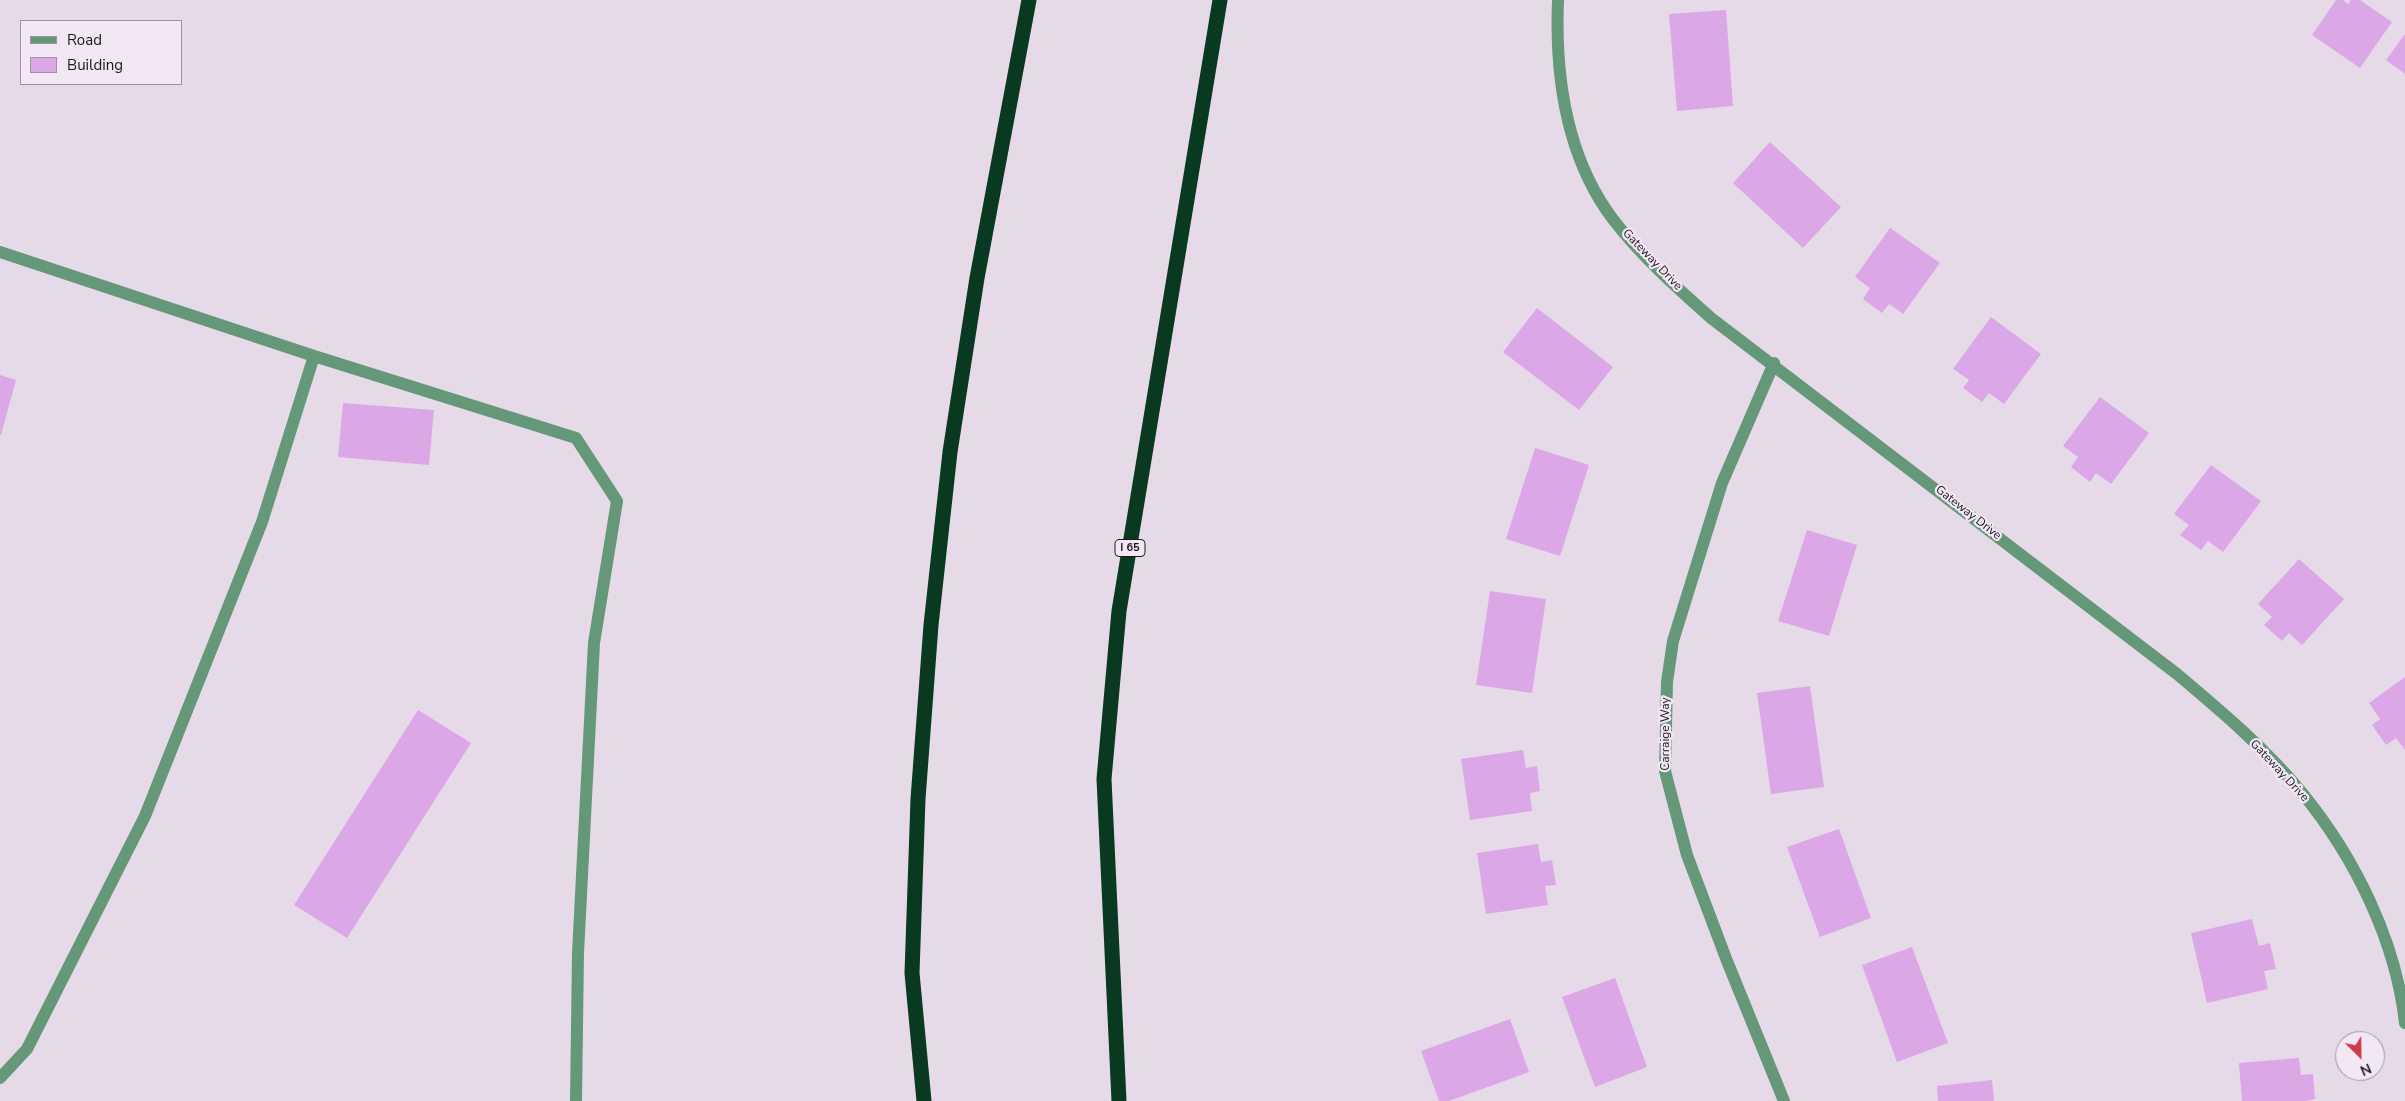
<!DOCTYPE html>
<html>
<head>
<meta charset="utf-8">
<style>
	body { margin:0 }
	#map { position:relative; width:2405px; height:1101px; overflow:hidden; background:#e6dae8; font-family:"Nunito Sans",sans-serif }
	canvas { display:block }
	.legend { position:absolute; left:20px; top:20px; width:162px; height:65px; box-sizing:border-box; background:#f3e7f6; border:1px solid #9d949f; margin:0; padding:6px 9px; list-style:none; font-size:15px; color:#1b171c }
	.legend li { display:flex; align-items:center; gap:10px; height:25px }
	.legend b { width:25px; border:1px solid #9d949f }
	.north { position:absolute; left:2335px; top:1031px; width:50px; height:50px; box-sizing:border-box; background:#f3e7f6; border:1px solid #9d949f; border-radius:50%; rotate:157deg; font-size:14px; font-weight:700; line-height:20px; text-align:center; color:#1b171c }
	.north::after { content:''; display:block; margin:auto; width:18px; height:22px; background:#cc3c48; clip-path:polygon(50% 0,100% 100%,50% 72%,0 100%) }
</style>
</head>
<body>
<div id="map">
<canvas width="2405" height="1101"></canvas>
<ul class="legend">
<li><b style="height:6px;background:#649878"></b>Road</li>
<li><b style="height:14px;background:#dca7e7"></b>Building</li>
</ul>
<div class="north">N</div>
</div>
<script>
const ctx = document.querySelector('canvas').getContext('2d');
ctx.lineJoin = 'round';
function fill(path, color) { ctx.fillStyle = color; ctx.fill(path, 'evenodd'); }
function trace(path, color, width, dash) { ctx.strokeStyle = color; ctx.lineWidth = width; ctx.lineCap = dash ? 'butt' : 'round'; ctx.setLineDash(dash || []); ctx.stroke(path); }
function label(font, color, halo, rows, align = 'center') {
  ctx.font = font + ' "Nunito Sans",sans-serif'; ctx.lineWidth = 4.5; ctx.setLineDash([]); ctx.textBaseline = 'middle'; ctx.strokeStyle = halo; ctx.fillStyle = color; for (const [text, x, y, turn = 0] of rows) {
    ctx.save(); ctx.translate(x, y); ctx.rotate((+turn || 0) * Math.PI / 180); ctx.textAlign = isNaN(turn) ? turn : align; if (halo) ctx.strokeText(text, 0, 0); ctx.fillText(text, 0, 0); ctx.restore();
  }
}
fill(new Path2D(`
	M2336,0H2343L2348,4L2351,0H2360L2392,22L2360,68L2312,35Z
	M1726,10L1733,106L1677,111L1669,14Z
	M2405,34V74L2386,60Z
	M1770,142L1841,207L1803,248L1733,183Z
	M1890,228L1940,263L1903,314L1889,304L1882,313L1863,299L1870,288L1855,277Z
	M1537,308L1613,367L1579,410L1503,352Z
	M1991,317L2041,354L2004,404L1989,393L1982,402L1963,388L1969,380L1953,369Z
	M0,375L16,380L1,435H0Z
	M2100,397L2149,433L2111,484L2096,473L2090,482L2071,467L2078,457L2063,446Z
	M343,403L434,410L429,465L338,457Z
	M1535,448L1589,465L1560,556L1506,539Z
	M2211,465L2261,501L2223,552L2208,541L2201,550L2180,535L2189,525L2174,514Z
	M1807,530L1857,545L1829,636L1778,621Z
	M2299,559L2344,599L2302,645L2289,633L2282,641L2264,625L2272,617L2258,604Z
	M1490,591L1546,599L1532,693L1476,685Z
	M2405,677V750L2396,738L2386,745L2372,725L2380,719L2369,703Z
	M1810,686L1824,787L1771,794L1757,693Z
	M418,710L471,743L347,938L294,905Z
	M1523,750L1526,768L1537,766L1540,791L1530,793L1532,811L1470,820L1461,759Z
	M1839,829L1871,918L1820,937L1787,847Z
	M1538,844L1541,862L1552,860L1556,885L1545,886L1548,905L1486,914L1477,853Z
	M2252,919L2259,946L2270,943L2276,969L2264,971L2268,989L2207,1003L2191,933Z
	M1912,947L1948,1043L1897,1062L1862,965Z
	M1615,978L1647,1067L1595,1087L1562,997Z
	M1510,1019L1529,1072L1449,1101H1439L1421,1051Z
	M2299,1058L2301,1075L2313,1074L2315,1099L2305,1101H2242L2239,1063Z
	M1992,1080L1994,1101H1938L1937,1086Z`), '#dca7e7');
trace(new Path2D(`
	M0,252L314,356L576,438L617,501L594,643L578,953L576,1101
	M0,1078L27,1049L145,816L262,522L314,356`), '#649878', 12);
trace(new Path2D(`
	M1558,0C1555,75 1566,156 1612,218C1640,255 1676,287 1711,318L2177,674C2221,711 2266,749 2303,794C2355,858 2396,941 2405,1023
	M1774,363L1722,483L1673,641L1667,682L1665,771L1687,855L1727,961L1784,1101`), '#649878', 12);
trace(new Path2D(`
	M924,1101L912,973L918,799L931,625L950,452L977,278L1029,0
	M1119,1101L1104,779L1119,611L1220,0`), '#093921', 15);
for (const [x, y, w] of [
	[1130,548,30]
]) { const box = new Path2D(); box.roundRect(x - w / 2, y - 8.5, w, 17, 4); ctx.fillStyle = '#f3e7f6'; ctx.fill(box); trace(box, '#1b171c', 1); }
label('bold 11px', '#1b171c', null, [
	["I 65",1130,548]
]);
label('12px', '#1b171c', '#f3e7f6', [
	["Gateway Drive",1652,260,46],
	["Gateway Drive",1968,513,38],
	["Carraige Way",1666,734,-90],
	["Gateway Drive",2279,771,47]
]);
</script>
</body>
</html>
